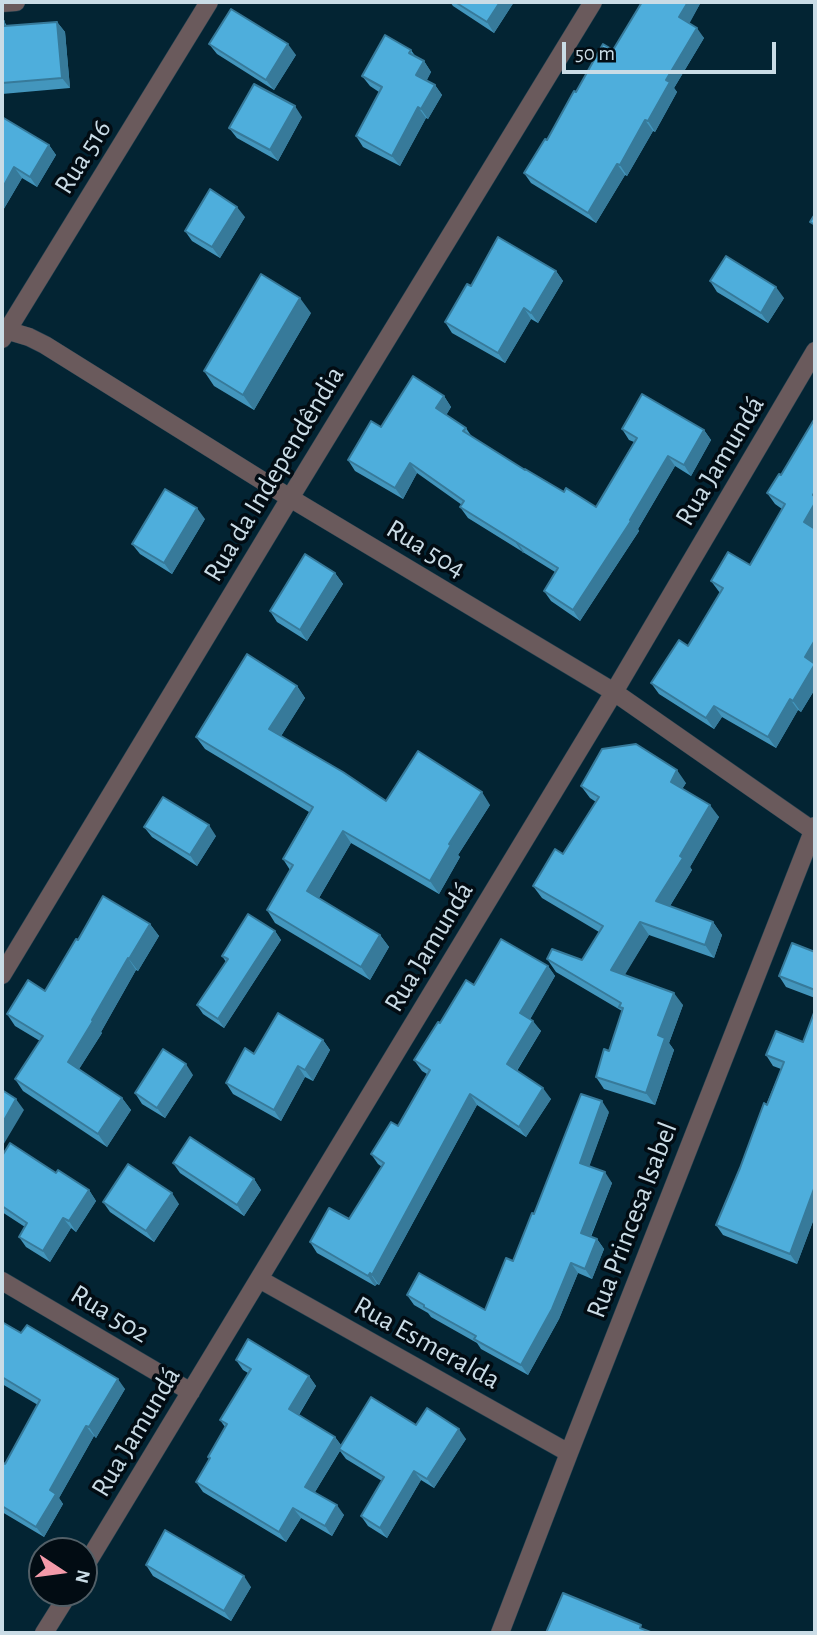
<!DOCTYPE html>
<html>
<head>
<meta charset="utf-8">
<style>
	body { margin:0 }
	#map { position:relative; width:817px; height:1635px; overflow:hidden; background:#032433; font-family:"Alegreya Sans",sans-serif }
	canvas { display:block }
	.frame { position:absolute; inset:0; border:4px solid #cadce6; pointer-events:none }
	.north { position:absolute; left:28px; top:1537px; width:70px; height:70px; box-sizing:border-box; background:#020c13; border:2px solid #525f67; border-radius:50%; rotate:103deg; font-size:19px; font-weight:700; line-height:28px; text-align:center; color:#cadce6 }
	.north::after { content:''; display:block; margin:auto; width:24px; height:32px; background:#f39aa9; clip-path:polygon(50% 0,100% 100%,50% 72%,0 100%) }
	.scale { position:absolute; left:562px; top:42px; width:214px; height:32px; box-sizing:border-box; border:4px solid #cadce6; border-top:0; padding-left:9px; font-size:21px; line-height:24px; white-space:nowrap; color:#cadce6; -webkit-text-stroke:5px #020c13; paint-order:stroke }
</style>
</head>
<body>
<div id="map">
<canvas width="817" height="1635"></canvas>
<div class="frame"></div>
<div class="north">N</div>
<div class="scale">50 m</div>
</div>
<script>
const ctx = document.querySelector('canvas').getContext('2d');
ctx.lineJoin = 'round';
function trace(path, color, width, dash) { ctx.strokeStyle = color; ctx.lineWidth = width; ctx.lineCap = dash ? 'butt' : 'round'; ctx.setLineDash(dash || []); ctx.stroke(path); }
function fill(path, color) { ctx.fillStyle = color; ctx.fill(path, 'evenodd'); }
function label(font, color, halo, rows, align = 'center') {
  ctx.font = font + ' "Alegreya Sans",sans-serif'; ctx.lineWidth = 7; ctx.setLineDash([]); ctx.textBaseline = 'middle'; ctx.strokeStyle = halo; ctx.fillStyle = color; for (const [text, x, y, turn = 0] of rows) {
    ctx.save(); ctx.translate(x, y); ctx.rotate((+turn || 0) * Math.PI / 180); ctx.textAlign = isNaN(turn) ? turn : align; if (halo) ctx.strokeText(text, 0, 0); ctx.fillText(text, 0, 0); ctx.restore();
  }
}
const minor = new Path2D(`
	M2,3L16,2
	M2,329L29,337L45,345L290,498L614,692L815,832
	M2,339L209,2
	M2,975L290,498L593,2
	M259,1279L569,1453
	M2,1281L191,1392
	M84,1568L614,692L815,351
	M44,1633L69,1593
	M500,1633L569,1453L815,826`);
trace(minor, '#234150', 19);
trace(minor, '#6a5a5c', 18);
fill(new Path2D(`
	M450,2H514L494,33L453,6Z
	M701,2L689,23L704,38L674,88L677,92L655,132L653,131L627,176L625,175L596,223L531,183L524,173L547,140L576,92L613,50Z
	M2,21H4L7,26L57,22L65,32L70,88L2,94Z
	M209,44L296,55L274,90L217,54Z
	M411,50L416,57L424,61L431,72L426,81L435,85L442,95L428,119L426,118L400,166L363,147L356,136L379,92L370,86L362,76Z
	M2,117L49,145L56,155L37,187L22,178L2,212Z
	M302,117L278,161L237,138L229,128Z
	M245,217L220,258L192,241L185,231Z
	M556,271L563,281L538,323L531,319L505,363L452,333L445,322L471,286Z
	M710,281L784,298L768,323L717,292Z
	M311,313L254,410L214,386L204,371Z
	M444,396L451,407L446,415L466,428L472,437L525,470L564,492L596,507L634,442L629,440L622,429L704,430L711,440L691,476L675,466L638,529L639,531L580,621L551,601L544,591L555,572L468,518L460,507L462,505L417,473L403,499L355,471L348,460L381,427Z
	M781,475L815,528V689L801,712L798,710L776,748L722,717L714,729L659,694L651,683L688,646L720,593L711,581L750,565L782,509L775,504L767,493Z
	M205,519L172,574L140,554L132,544Z
	M335,573L343,584L307,641L277,622L270,611Z
	M297,686L305,698L281,736L386,801L490,805L458,855L460,857L439,894L351,843L319,898L380,935L389,947L370,980L275,923L267,910L290,870L283,859L309,812L205,749L196,737Z
	M686,783L682,789L719,817L690,867L692,870L670,906L713,922L722,935L714,958L649,935L624,975L683,1005L669,1043L674,1050L655,1105L604,1089L596,1077L609,1051L622,1011L556,972L547,959L582,960L599,932L542,898L533,886L563,854L596,802L590,798L581,786Z
	M144,827L216,836L197,866L152,837Z
	M150,924L159,936L138,971L136,970L101,1032L102,1033L79,1069L122,1098L131,1110L107,1147L23,1091L15,1079L40,1041L15,1026L7,1014L45,991L78,940Z
	M275,931L281,940L224,1028L203,1014L197,1005L226,962L222,956Z
	M815,952V998L786,987L779,976Z
	M548,966L555,976L530,1019L541,1031L517,1071L551,1099L526,1137L477,1105L379,1285L377,1284L375,1286L317,1253L310,1242L349,1219L382,1167L378,1164L371,1154L398,1126L427,1074L422,1071L414,1060L440,1023L474,985Z
	M815,1010V1216L797,1264L723,1235L716,1225L781,1069L773,1066L766,1055L803,1042Z
	M323,1040L330,1050L313,1081L305,1077L281,1121L233,1094L226,1083L254,1054Z
	M193,1075L165,1118L142,1104L135,1093Z
	M609,1112L589,1166L612,1183L591,1237L597,1239L604,1249L592,1279L578,1273L559,1319L528,1375L481,1349L477,1343L431,1317L428,1313L414,1305L407,1295L485,1310L513,1261L534,1214Z
	M2,1156L56,1173L89,1190L96,1201L76,1232L71,1228L50,1262L26,1247L19,1237L25,1227L2,1212Z
	M173,1163L254,1179L261,1190L244,1216L180,1173Z
	M103,1202L179,1204L154,1242L110,1212Z
	M2,1322L125,1389L96,1438L94,1436L59,1498L63,1504L44,1537L2,1512V1462L5,1464L38,1405L2,1384Z
	M236,1360L309,1376L316,1386L299,1415L335,1437L341,1445L416,1425L466,1439L434,1488L421,1480L387,1538L368,1526L361,1516L382,1481L346,1459L340,1451L315,1492L344,1515L332,1536L301,1518L286,1542L203,1492L196,1482L210,1459L208,1457L225,1427L220,1420L248,1373L243,1370Z
	M146,1565L251,1587L231,1621L153,1576Z`), '#4396bd');
fill(new Path2D(`
	M500,2H514L494,33L487,22Z
	M688,2H701L687,28L679,17Z
	M57,22L65,32L70,88L62,78Z
	M697,28L704,38L674,88L677,92L655,132L648,121L666,80Z
	M288,44L296,55L274,90L266,80Z
	M424,61L431,72L424,86L416,75Z
	M435,85L442,95L428,119L421,109Z
	M295,106L302,117L278,161L270,150Z
	M418,107L426,118L400,166L392,156Z
	M645,120L653,131L627,176L620,165Z
	M49,145L56,155L37,187L30,177Z
	M617,164L625,175L596,223L588,213Z
	M14,167L22,178L2,212V189Z
	M237,207L245,217L220,258L212,247Z
	M556,271L563,281L538,323L531,313Z
	M776,287L784,298L768,323L761,313Z
	M300,298L311,313L254,410L243,395Z
	M524,308L531,319L505,363L498,353Z
	M444,396L451,407L444,419L436,408Z
	M704,430L711,440L691,476L684,465Z
	M668,456L675,466L638,529L639,531L580,621L573,610L630,520Z
	M410,463L417,473L403,499L395,488Z
	M815,503V527L812,533L804,522Z
	M197,508L205,519L172,574L164,563Z
	M517,542L524,552L523,553L516,543Z
	M335,573L343,584L307,641L300,630Z
	M815,640V664L805,657Z
	M815,664V689L801,712L793,701Z
	M297,686L305,698L278,741L269,729Z
	M790,699L798,710L776,748L768,737Z
	M714,706L722,717L714,729L706,718Z
	M677,770L686,783L679,794L671,782Z
	M482,792L490,805L458,855L460,857L439,894L430,881L449,844Z
	M710,805L719,817L690,867L692,870L665,914L656,901L680,856Z
	M209,825L216,836L197,866L190,855Z
	M343,831L351,843L316,903L307,891Z
	M640,922L649,935L620,983L611,970Z
	M713,922L722,935L714,958L705,945Z
	M150,924L159,936L138,971L129,959Z
	M275,931L281,940L224,1028L218,1019Z
	M380,935L389,947L370,980L361,967Z
	M128,958L136,970L101,1032L102,1033L76,1074L68,1062Z
	M548,966L555,976L528,1023L520,1013Z
	M674,993L683,1005L669,1043L674,1050L655,1105L646,1093L658,1035Z
	M533,1021L541,1031L514,1075L507,1064Z
	M323,1040L330,1050L313,1081L305,1070Z
	M186,1064L193,1075L165,1118L157,1108Z
	M298,1066L305,1077L281,1121L274,1110Z
	M543,1088L551,1099L526,1137L519,1127Z
	M470,1094L477,1105L379,1285L372,1275Z
	M122,1098L131,1110L107,1147L98,1134Z
	M16,1099L24,1110L2,1147V1124Z
	M602,1101L609,1112L587,1173L580,1163Z
	M605,1172L612,1183L588,1243L581,1233Z
	M254,1179L261,1190L244,1216L237,1205Z
	M815,1186V1216L797,1264L790,1254Z
	M89,1190L96,1201L76,1232L69,1221Z
	M172,1193L179,1204L154,1242L146,1231Z
	M63,1218L71,1228L50,1262L43,1251Z
	M597,1239L604,1249L592,1279L585,1269Z
	M571,1263L578,1273L559,1319L528,1375L521,1365Z
	M370,1273L377,1284L375,1286L368,1276Z
	M309,1376L316,1386L296,1419L289,1409Z
	M118,1379L125,1389L96,1438L89,1427Z
	M86,1426L94,1436L59,1498L63,1504L44,1537L36,1527L50,1490Z
	M459,1429L466,1439L434,1488L427,1479Z
	M335,1437L342,1447L312,1497L305,1487Z
	M414,1471L421,1480L387,1538L380,1528Z
	M337,1505L344,1515L332,1536L325,1526Z
	M293,1508L301,1518L286,1542L279,1532Z
	M244,1576L251,1587L231,1621L224,1611Z`), '#377a9a');
const building = new Path2D(`
	M455,2H500L487,22Z
	M642,2H688L679,17L697,28L666,80L670,82L648,121L645,120L620,165L617,164L588,213L524,173L545,139L547,140L574,91L576,92L603,44L613,50Z
	M231,9L288,44L266,80L209,44Z
	M2,21H4V26L57,22L62,78L2,83Z
	M385,35L411,50L409,53L424,61L416,75L435,85L421,109L418,107L392,156L356,136L382,87L362,76Z
	M254,84L295,106L270,150L229,128Z
	M2,117L49,145L30,177L14,167L2,189Z
	M210,189L237,207L212,247L185,231Z
	M815,214V225L810,222Z
	M498,237L556,271L531,313L524,308L498,353L445,322L467,284L471,286Z
	M726,256L776,287L761,313L710,281Z
	M261,274L300,298L243,395L204,371Z
	M413,376L444,396L436,408L466,428L463,431L525,470V469L564,492L566,488L596,507L637,438L622,429L642,394L704,430L684,465L668,456L630,520L631,521L573,610L544,591L558,568L460,507L464,501L410,463L395,488L348,460L371,421L381,427Z
	M815,418V491L813,495L815,497V503L804,522L815,529V640L805,657L815,664L793,701L790,699L768,737L714,706L706,718L651,683L679,640L688,646L723,588L711,581L728,552L750,565L785,504L767,493L779,474L781,475Z
	M165,489L197,508L164,563L132,544Z
	M305,554L335,573L300,630L270,611Z
	M247,654L297,686L269,729L343,772L386,801L418,751L482,792L449,844L451,845L430,881L343,831L307,891L380,935L361,967L267,910L293,865L283,859L313,807L196,737Z
	M636,744L677,770L671,782L710,805L680,856L683,858L656,901L713,922L705,945L640,922L611,970L674,993L658,1035L665,1038L646,1093L596,1077L604,1049L609,1051L623,1008L619,1007L621,1003L547,959L552,949L582,960L603,926L533,886L555,849L563,854L599,797L581,786L602,749Z
	M163,797L209,825L190,855L144,827Z
	M103,896L150,924L129,959L128,958L92,1020L93,1021L68,1062L122,1098L98,1134L15,1079L43,1036L7,1014L28,980L45,991L76,939L78,940Z
	M248,914L275,931L218,1019L197,1005L228,959L222,956Z
	M501,939L548,966L520,1013L533,1021L507,1064L543,1088L519,1127L470,1094L372,1275L370,1273L368,1276L310,1242L329,1208L349,1219L384,1163L371,1154L391,1122L398,1126L430,1070L414,1060L438,1022L440,1023L466,980L474,985Z
	M792,943L815,952V990L779,976Z
	M815,1010V1186L790,1254L716,1225L740,1168L764,1103L767,1105L784,1062L766,1055L776,1031L803,1042Z
	M278,1013L323,1040L305,1070L298,1066L274,1110L226,1083L245,1048L254,1054Z
	M163,1049L186,1064L157,1108L135,1093Z
	M2,1090L16,1099L2,1124Z
	M581,1094L602,1101L580,1163L605,1172L581,1233L597,1239L585,1269L571,1263L552,1309L521,1365L474,1339L476,1336L424,1307V1305L407,1295L419,1273L485,1310L506,1258L513,1261L532,1213L534,1214Z
	M190,1137L254,1179L237,1205L173,1163Z
	M10,1143L56,1173L58,1170L89,1190L69,1221L63,1218L43,1251L19,1237L27,1223L2,1206V1156Z
	M128,1164L172,1193L146,1231L103,1202Z
	M2,1322L21,1333L27,1325L118,1379L89,1427L86,1426L50,1490L56,1494L36,1527L2,1506V1462L5,1464L40,1400L2,1377Z
	M248,1339L309,1376L289,1409L335,1437L305,1487L337,1505L325,1526L293,1508L279,1532L196,1482L210,1458L208,1457L227,1424L220,1420L251,1369L236,1360Z
	M371,1397L416,1425L427,1408L459,1429L427,1479L414,1471L380,1528L361,1516L384,1477L339,1449Z
	M165,1530L244,1576L224,1611L146,1565Z
	M563,1593L641,1625L640,1628L653,1633H546Z`);
fill(building, '#4eaedc');
trace(building, '#377a9a', 2);
label('28px', '#cadce6', '#020c13', [
	["Rua 516",83,157,-58],
	["Rua Jamundá",720,461,-59],
	["Rua da Independêndia",274,474,-59],
	["Rua 504",426,549,31],
	["Rua Jamundá",429,947,-59],
	["Rua Princesa Isabel",632,1220,-69],
	["Rua 502",110,1314,31],
	["Rua Esmeralda",427,1343,29],
	["Rua Jamundá",136,1432,-59]
]);
</script>
</body>
</html>
